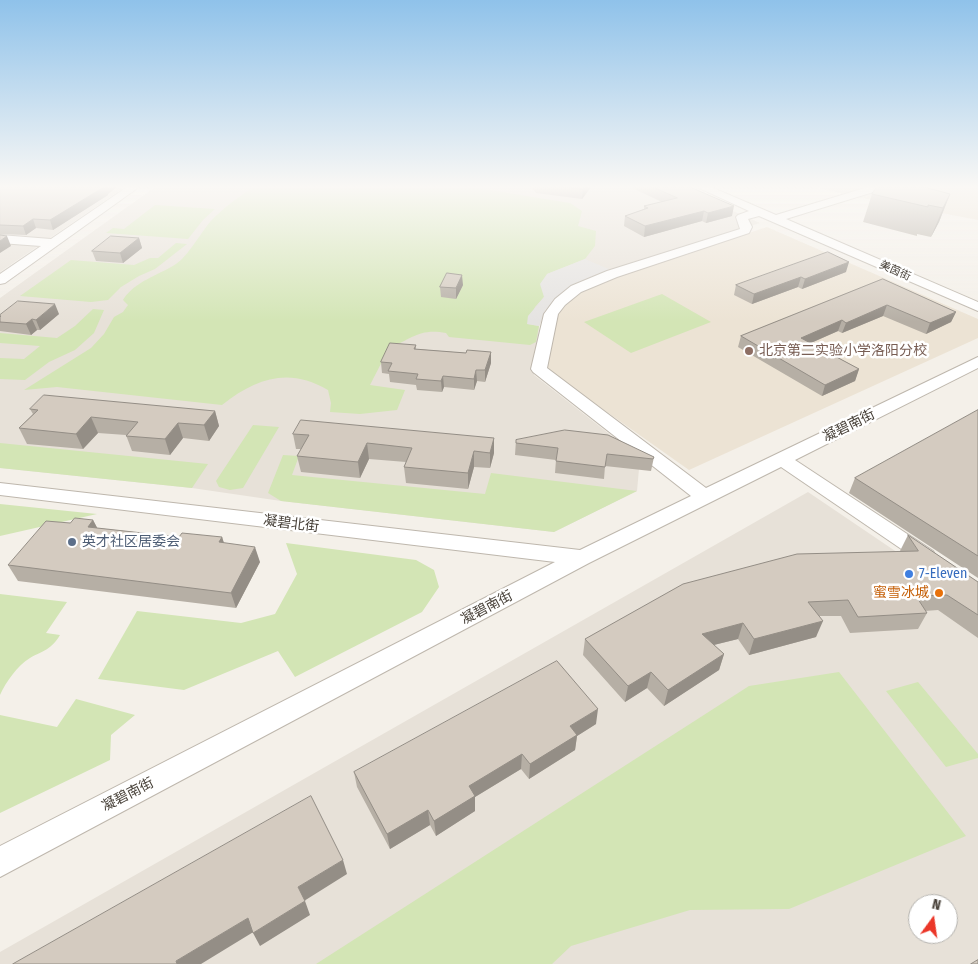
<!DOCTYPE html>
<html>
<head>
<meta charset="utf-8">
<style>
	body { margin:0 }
	#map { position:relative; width:978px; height:964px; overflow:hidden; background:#f4f0e9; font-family:"Fira Sans Condensed",sans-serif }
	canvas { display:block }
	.north { position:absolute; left:908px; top:894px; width:50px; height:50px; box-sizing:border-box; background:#fff; border:1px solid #b5b3af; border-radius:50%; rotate:14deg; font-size:14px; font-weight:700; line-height:20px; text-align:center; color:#474038 }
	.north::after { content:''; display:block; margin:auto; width:18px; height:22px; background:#eb3729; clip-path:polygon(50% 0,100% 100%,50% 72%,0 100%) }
</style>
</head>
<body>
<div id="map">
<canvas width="978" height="964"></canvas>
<div class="north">N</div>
</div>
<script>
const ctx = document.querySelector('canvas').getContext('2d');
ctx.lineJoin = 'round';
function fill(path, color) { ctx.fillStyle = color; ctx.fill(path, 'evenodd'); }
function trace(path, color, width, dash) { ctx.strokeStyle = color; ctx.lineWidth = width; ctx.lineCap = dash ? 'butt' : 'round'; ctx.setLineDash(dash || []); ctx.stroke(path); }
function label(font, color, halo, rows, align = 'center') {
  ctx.font = font + ' "Fira Sans Condensed","Noto Sans SC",sans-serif'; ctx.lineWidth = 5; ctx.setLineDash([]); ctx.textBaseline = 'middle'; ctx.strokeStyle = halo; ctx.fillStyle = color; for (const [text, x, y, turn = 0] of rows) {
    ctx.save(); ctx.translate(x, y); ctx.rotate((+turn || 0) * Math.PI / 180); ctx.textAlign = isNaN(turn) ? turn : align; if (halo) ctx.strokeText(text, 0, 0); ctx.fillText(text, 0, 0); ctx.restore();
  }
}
fill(new Path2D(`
	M0,187H125L0,272Z
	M155,187H680L760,223L611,270L562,295L545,310L539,327L534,375L640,458L637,491L554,532L281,501L192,488L0,468V298Z
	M813,187H894L862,198Z
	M808,492L978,607V964H0V952ZM918,904H948V934H918Z`), '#e7e1d8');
fill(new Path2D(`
	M894,187H978V220L862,198Z
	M767,227L978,319V338L689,470L563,381L544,364L556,316L573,296L596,282Z`), '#ece3d4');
fill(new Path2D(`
	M255,187H471L570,203L582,211L578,226L596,231L595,246L585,259L547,274L544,297L535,307L528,324L539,326L536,342L530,345L449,337L446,333C419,328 412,339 389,348L370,385L405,390L397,410L360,414L330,412L331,403L328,390C289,367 256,378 222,405L57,387L24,390L91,348L104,334L114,317L123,312L128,305L123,300C135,281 157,276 176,264C188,256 200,234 210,222C222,209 240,195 255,187Z
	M155,205L215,209L203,220L188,239L106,233L113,228L124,229Z
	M176,243L187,244L155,269L139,276L121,287L108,300L91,302L20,296L71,260L134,265L150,258H158Z
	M662,294L711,322L631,353L584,322Z
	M93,309L104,310L94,333L75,350L49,362L25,380L0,379V358L24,359L40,346L0,343V333L57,338L75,326Z
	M253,425L279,427L243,488L230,490L219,487L216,481Z
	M0,443L208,464L192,488L0,468Z
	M283,455L299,456L292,475L485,494L491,473L637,491L554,532L281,501L268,493Z
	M0,504L97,514L0,536Z
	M286,543L416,560L434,570L439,587L422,612L295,677L278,651L184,690L98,679L137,611L241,623L275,614L297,574Z
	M0,594L67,602L46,633L60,635C51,650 44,650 30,658C17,666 6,682 0,695Z
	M839,672L966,836L789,909L690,910L571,946L552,964H316L749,686Z
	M918,682L978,754V758L946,767L886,691Z
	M76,699L135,715L111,735L110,760L0,813V715L57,727Z`), '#d3e5b5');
fill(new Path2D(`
	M585,259L611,270L562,295L545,310L539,326L527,324L528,316L544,297L540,284L547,274Z`), '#e5e3e1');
const minor = new Path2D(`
	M127,187H139L5,283L0,284V274L41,246L0,243V235L51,239Z
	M697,187H711L776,215L868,187H884L883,189L786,219L978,302V311L759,216L748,219L752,227L749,233L617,277L581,292L565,305L558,314L547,368L706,488L978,357V368L795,460L933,551L936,556L933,561L926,564L919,561L781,467L589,563L0,877V846L555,562L0,495V483L580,550L691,496L533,372L531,369L544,314L555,299L571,286L607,271L740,229L736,217L738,215L749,211Z`);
trace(minor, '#beb7ad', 2);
fill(minor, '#fff');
fill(new Path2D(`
	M0,187L108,194V195L53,230L36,228L26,235L0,234Z
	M531,187H591L582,199L536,193Z
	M630,187H690L732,216L706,223L702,221L644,237L624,226L625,216L644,209V206L662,202Z
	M877,187H929V188L950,194L939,222L931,237L917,234V236L863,222L872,194Z
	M139,238L142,248L123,263L96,261L92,251Z
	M846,272L802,289L798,287L752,304L734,295L736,285Z
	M883,279L956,312L951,322L926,334L883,316L842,333L838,331L811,343L859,369L855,381L822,396L738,347L741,336Z
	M463,285L456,299L441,297L440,287Z
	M59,314L40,330H37L31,335L0,331V315Z
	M416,345V349L466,353L491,352V363L485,382L477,381L474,390L444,387L442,392L417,390L416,385L390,382L389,374L382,373L381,362Z
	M30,409L215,411L219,426L209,441L183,438L170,455L132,451L126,435L98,433L83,449L27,444L19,428L33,414Z
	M978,410V578L849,493L855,478Z
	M293,434L494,438V453L490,468L474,467L468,489L406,483L404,467L406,462L369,459L360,478L301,472L297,456L301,449H296Z
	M516,440L654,457L651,471L605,466L604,479L555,473L556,460L515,455Z
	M93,520L97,528L179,537H222L224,543L260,562L236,608L18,581L8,565L70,523Z
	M908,535L978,582V638L938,610L925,611L927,613L918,629L850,633L841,616H820L816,637L749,655L738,639L714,645L724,654L719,670L664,706L647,688L625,702L583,655L585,639L900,551Z
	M596,724L577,736L575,750L529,779L521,769L475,797V811L436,836L430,825L390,849L357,787L354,772Z`), '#b6afa5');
fill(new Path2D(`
	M104,187H117L108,194V195L53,230L50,220Z
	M585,187H591L582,199L583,189Z
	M950,194L939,222L931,237L943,208Z
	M734,206L732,216L706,223L708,213Z
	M704,211L702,221L644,237L645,226Z
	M33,219L36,228L26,235L23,226Z
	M7,236L11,246L0,253V241Z
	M139,238L142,248L123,263L120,253Z
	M849,262L846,272L802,289L805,279Z
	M462,275L463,285L456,299V288Z
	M801,277L798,287L752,304L754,294Z
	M55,304L59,314L40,330L36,320Z
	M887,305L883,316L842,333L846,323Z
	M956,312L951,322L926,334L930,323Z
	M32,319L37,330L31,335L26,324Z
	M842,320L838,331L797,349L801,338Z
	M491,352V363L485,382V370Z
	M859,369L855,381L822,396L825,385Z
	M476,370L477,381L474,390V379Z
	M443,376L444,387L442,392L441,381Z
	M215,411L219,426L209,441L204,425Z
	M91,417L98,433L83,449L76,434Z
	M178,423L183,438L170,455L165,439Z
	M494,438V453L490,468V453Z
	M367,443L369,459L360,478L358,462Z
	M474,451V467L468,489V473Z
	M93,520L101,535L88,527Z
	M222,537L227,553L219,542Z
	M255,547L260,562L236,608L231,593Z
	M823,621L816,637L749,655L754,639Z
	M743,623L738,639L697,649L702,634Z
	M724,654L719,670L664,706L668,690Z
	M651,672L647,688L625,702L628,686Z
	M598,709L596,724L577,736L575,750L529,779L530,764L570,726Z
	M522,754L521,769L475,797V811L436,836L434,821L469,786Z
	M428,810L430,825L390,849L387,834Z
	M343,860L347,874L304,901L298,887Z
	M305,901L310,915L260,946L253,933Z
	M248,918L255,931L201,964H177L176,961Z`), '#948e86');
const building = new Path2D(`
	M0,187H104L50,220L33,219L23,226L0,225Z
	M566,187H585L583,189Z
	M653,187H690L734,206L708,213L704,211L645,226L625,216L648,208L644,206L677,198Z
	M877,187H924L950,194L943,208L928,205V207L872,194Z
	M0,235L7,236L0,241Z
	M111,236L139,238L120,253L92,251Z
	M828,252L849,262L805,279L801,277L754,294L736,285Z
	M447,273L462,275L456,288L440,287Z
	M883,279L956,312L930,323L887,305L846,323L842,320L801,338L859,369L825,385L741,336Z
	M18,301L55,304L36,320L32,319L26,324L0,322V317L1,316H0V315Z
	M390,343L416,345L414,349L466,353L467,350L491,352L485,370H476L474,379L443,376L441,381L416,379L418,374L388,371L392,363L381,362Z
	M44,395L215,411L204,425L178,423L165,439L126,436L138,422L91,417L76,434L19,428L38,410L30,409Z
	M978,410V556L855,478Z
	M301,420L494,438L490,453L474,451L468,473L404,467L412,448L367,443L358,462L297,456L309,435L293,434Z
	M565,430L608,435L654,457L653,459L607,454L605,467L556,461L558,448L516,443V440Z
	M75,518L93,520L88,527L179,537L182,533L222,537L219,542L255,547L231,593L8,565L46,521L70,523Z
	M908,535L978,582V615L947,595L916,596L927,613L858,617L848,600L808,602L823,621L754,639L743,623L702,634L724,654L668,690L651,672L628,686L585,639L683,584L797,554L918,551Z
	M557,661L598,709L570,726L577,735L530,764L522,754L469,786L475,796L434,821L428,810L387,834L354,772Z
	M311,796L343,860L298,887L305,901L253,933L248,918L176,961L177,964H13Z
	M978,960V964H971Z`);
fill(building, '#d4cbc0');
trace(building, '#948e86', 1);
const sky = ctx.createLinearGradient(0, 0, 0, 322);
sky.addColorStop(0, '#8fc2ea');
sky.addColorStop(0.58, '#faf8f5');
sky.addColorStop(1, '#faf8f500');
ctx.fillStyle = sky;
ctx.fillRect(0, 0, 978, 322);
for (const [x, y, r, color] of [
	[749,351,5,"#8d6e63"],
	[72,542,5,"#5c6f8a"],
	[909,574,5,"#3f7fe0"],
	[939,593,5,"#e8710a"]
]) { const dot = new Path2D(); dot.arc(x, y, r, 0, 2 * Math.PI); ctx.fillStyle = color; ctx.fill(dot); trace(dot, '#fff', 2); }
label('11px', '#474038', '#fff', [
	["美茵街",895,271,24]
]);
label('14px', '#785e54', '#fff', [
	["北京第二实验小学洛阳分校",759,351]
], 'left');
label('14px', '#474038', '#fff', [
	["凝碧南街",849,426,-26],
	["凝碧北街",291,524,7],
	["凝碧南街",487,608,-28],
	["凝碧南街",128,795,-27]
]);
label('14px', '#4e5e75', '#fff', [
	["英才社区居委会",82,542]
], 'left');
label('14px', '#366cbe', '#fff', [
	["7-Eleven",919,574]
], 'left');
label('14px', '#c56008', '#fff', [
	["蜜雪冰城",929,593]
], 'right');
</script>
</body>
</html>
